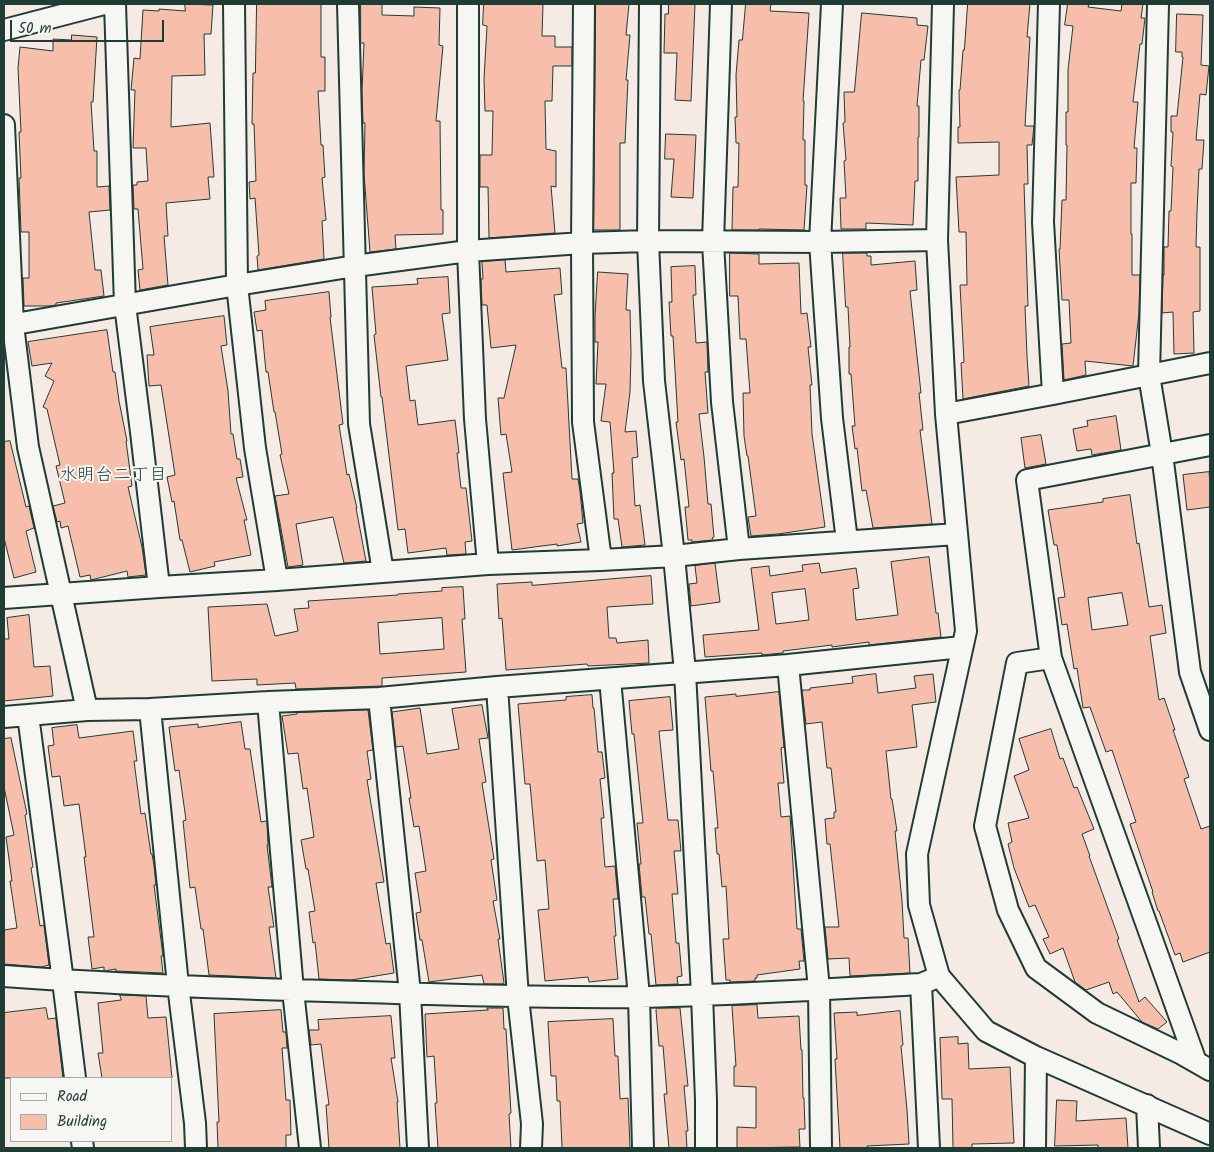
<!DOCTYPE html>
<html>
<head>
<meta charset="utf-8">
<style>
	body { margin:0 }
	#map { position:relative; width:1214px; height:1152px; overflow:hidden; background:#f6ebe4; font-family:Kalam,sans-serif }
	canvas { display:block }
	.frame { position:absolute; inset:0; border:5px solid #1f3d34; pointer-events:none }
	.legend { position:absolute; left:10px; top:1077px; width:162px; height:65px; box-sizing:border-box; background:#f6f6f2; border:1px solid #a0aca6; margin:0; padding:6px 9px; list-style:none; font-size:15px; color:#1f3d34 }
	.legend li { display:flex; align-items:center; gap:10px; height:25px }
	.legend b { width:25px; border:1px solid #a0aca6 }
	.scale { position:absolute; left:10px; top:20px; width:154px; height:22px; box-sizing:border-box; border:2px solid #1f3d34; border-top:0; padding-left:6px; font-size:15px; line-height:18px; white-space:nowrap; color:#1f3d34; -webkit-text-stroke:4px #f6f6f2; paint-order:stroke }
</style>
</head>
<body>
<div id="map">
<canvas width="1214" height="1152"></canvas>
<div class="frame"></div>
<ul class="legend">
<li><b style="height:6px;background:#f6f6f2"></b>Road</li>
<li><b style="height:14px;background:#f6beab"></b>Building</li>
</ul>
<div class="scale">50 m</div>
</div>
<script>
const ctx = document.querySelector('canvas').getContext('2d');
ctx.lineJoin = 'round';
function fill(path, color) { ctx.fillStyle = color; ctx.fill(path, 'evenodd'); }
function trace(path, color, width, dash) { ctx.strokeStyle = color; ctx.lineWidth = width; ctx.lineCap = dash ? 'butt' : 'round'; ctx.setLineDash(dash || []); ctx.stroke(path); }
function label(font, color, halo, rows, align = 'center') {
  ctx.font = font + ' Kalam,"Klee One",sans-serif'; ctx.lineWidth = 4; ctx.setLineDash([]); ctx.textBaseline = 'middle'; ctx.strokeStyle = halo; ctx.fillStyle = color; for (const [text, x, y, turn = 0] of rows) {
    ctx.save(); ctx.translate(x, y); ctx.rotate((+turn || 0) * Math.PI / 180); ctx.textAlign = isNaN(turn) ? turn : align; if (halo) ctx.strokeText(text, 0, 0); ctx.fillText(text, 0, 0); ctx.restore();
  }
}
const building = new Path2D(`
	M185,4L213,5L211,34H204L205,75L172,76L171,127L210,123L214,177H208L210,199L166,203L168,236H164L168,285L140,290L138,270L143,269L138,209H134L133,185H137V182L148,181L146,148H133L135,90H131L134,58L140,59L143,10L159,11V9L185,11Z
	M257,4H321V57H325V91H318L321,145H323L325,177L322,178L326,220L322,221L324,259L258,270L257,256L259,255L255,198L250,199L249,182L256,181L254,124H252L253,73H255Z
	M361,4H382V15L414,16V7L440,8L439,45L443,46L436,121H440L441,210H443V234L395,235L396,249L370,252L364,174L365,123H363L362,91L364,43H361Z
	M484,4H543L542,36H555V47H572V66H553L552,101H545L546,149L556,151V187L551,186L555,233L489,238L488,187H480V155H492L493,111H485L484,79L487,26L483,25Z
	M596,4H629L626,35H630L626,80H628L625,143H620V230H594Z
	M669,4H695L691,101L675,100L677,53H664L665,14H668Z
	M746,4H771L770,11L809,13L803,101H804L803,140H805V185H807L804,230L759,229V230H732L733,187H738L739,143H736L735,117H737L736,75L739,40H742Z
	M968,4H1030L1027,37H1030L1025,126H1034L1032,145H1027L1028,184H1024L1028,306H1025L1027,356L1029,386L963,399L961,363L964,362L960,285H967L966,232H959L956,177L999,175V142L958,143V127H960L959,90H960L963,50H964Z
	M1068,4H1089L1088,7L1121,11L1122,4H1143L1141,18H1145L1142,44H1140L1133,102H1138L1134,148H1137L1136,183H1131V234H1132V275H1140L1139,313L1133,366L1085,361L1086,375L1064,380L1062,344L1071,343L1069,300H1062L1059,249H1060L1062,200H1066L1067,145H1066V112H1068V70L1073,26L1065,25Z
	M862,13L917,18V25L928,26L924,60H921L917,106H919V137H918V181H915L913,225L866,223V229H841L840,198H846L844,161L846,160L843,123L845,122L844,92H854Z
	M1177,14L1203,15L1201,65L1209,66L1206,95L1200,94L1196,140H1204L1202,169H1199L1197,212L1196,247H1200V311L1193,312L1194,353L1174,354L1173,312L1162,313L1163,275H1164V247H1168L1169,211H1171L1173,167L1171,166L1173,132H1171V116H1177L1183,57H1182V52H1176Z
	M72,35L97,37L93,102H91L94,151H97V187L109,186L110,210L89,212L95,270H101L104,296L56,303V305L49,306H24L23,278H29V232H21L19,178H21L19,132H21L18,68L20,47L53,51V39L71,40Z
	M666,134L696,135L693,198L671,197L674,159H665Z
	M730,253L759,254V264L799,263L801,314L807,313L811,347H808L812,385H810L812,434L825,527L778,534L751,536L748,517L756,516L748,456H747L744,436L743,393H750L746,339H740L738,296H730Z
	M843,253H867V256H871V265L915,261L917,290L910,291L921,393H919L923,430H920L932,524L873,528L866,490L862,491L857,448L855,449L852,426H855L851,374H849V347H850L848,307H846Z
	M505,260L506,272L560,268L562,294L554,295L562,368H566L572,479H578L580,491L583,523L577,524L581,542L557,546V544L512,550L503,473L512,472L506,434L501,435L498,398H504L516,345L491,348L487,305H482L481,279H483L482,262Z
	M695,266L696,295H693L696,343L707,342L708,372H705L708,413L699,414L704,457L708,504H711L714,537L712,538L713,540L692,542V540H688L685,507H689L684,459L681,460L676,422H678L673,336H671L669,302H672L671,267Z
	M598,272L628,274L626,310H630L631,353L630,392L625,432L636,431L638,457L632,458L635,506L640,505L645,545L622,547L618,519H614L612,473H614L610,422L601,421L606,384H596L598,342H595V317Z
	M448,277L450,313L442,314L448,360L406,366L410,401L415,400L418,425L455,420L459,453H457L461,488H466L472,541L465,542L466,554L447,555L446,548L408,553L405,529L398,530L382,397H381L374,335L376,334L372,287L418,284L417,279Z
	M329,292L331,317H330L343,424L339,425L347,475L349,474L357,508H356L366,561L344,563L333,517L296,524L303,565L288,567L275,496L289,494L280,455L282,454L275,412H274L268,372H266L262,330L257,331L254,312L266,310L265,301Z
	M224,316L227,345L221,346L228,391L231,434H233L237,459H240L243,477L236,478L247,520H244L251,555L214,562L215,566L190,572L182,540H180L174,501L172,502L167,477L175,475L161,385L149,386L147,355H154L150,327Z
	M107,330L113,372H115L119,401L127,441H126L132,486L128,487L142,547L146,575L128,577L127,571L91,580L90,575L80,577L68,526L61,528L60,521L57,522L53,506L65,503L56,466L60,465L47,409L43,407L54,381L45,376L52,363L32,366L28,342Z
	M1116,416L1121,450L1092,455L1091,449L1077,451L1073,429L1088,426L1087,421Z
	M1041,435L1046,464L1025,468L1021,438Z
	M10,441L26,507L29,506L34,528L26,531L36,572L14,578L4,538V442Z
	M1209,472L1210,482V507L1187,510L1183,475Z
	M1130,495L1137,544L1139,543L1149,607L1162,605L1166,633L1150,636L1159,700L1164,698L1175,730H1173L1189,777L1184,779L1201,829L1210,826V952L1183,962L1180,953L1175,955L1159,911H1158L1152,892H1153L1130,824L1136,822L1112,750L1106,752L1090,707L1083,708L1077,668L1074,669L1067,624L1062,625L1058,598L1065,597L1057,545H1054L1048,510L1103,502V499ZM1122,593L1128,625L1092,630L1088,598Z
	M929,557L936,613H938L941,637L869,645V642L832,647V645L783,651V653L762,655V653L705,657L703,635L759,630L751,568L769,566L770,576L803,571L802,565L819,563L821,573L856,568L859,588L853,589L856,620L898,615L891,562ZM805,589L809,620L776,624L772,593Z
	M715,563L720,602L691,606L689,584L697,583L695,566Z
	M651,576L653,604L607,607L609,638H616L617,643L648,640L649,663L588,666L587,664L506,670L502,618L499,619L497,584L532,582V585Z
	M463,587L465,619H462L466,672L382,678V686L296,689L295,683L257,685V679L212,681L208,607L267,604L275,636L298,631L294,609L309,608L308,601L398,595V594L442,591V588ZM442,618L444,649L380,654L378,623Z
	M29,615L34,667L50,666L53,696L4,701V639H9L7,618Z
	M876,674L878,693L916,688L914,676L933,674L936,702L912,705L917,747L886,751L891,799H892L897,831H895L902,901L904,938H908L910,973L850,976L849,958L828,959L825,927H839L830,844H827L825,819L834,818V812H836L831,768H827L822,722L806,724L802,690H810V688L853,683L852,677Z
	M779,692L784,747L781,748L784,783H778L781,817L790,816L797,929H801L804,961H799L800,969L757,975V978H755V981L730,982V980H726L723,939H729L726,886L722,887L719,854H717L715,828H718L713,771H711L705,697L736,694V696Z
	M592,695L593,708H594L598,752H602L605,778L600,779L604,818H601L605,867L615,866L618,899H613L616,936H614L618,979L589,982L588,977L545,981L538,910L549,909L545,860L537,861L530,784H525L518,704L566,700V697Z
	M670,697L673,730L659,731L668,820H678L681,851H674L678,894H672L676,943H679L682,976L677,977L678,984L656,985L651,934H649L645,897H642L639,864H641L637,823H643L634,734H632L629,701Z
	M482,705L488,738L479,739L486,782L482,783L494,859L491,860L497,900L493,901L500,939H498L504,983L502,984H484L482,975L429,982L422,940H420L416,913L421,912L415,873L426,871L419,826L414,827L409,798H411L403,746L396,747L392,712L420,708L427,754L459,749L452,709Z
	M368,710L373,750L367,751L371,779L367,780L384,882L376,883L386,944L390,943L394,973L351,980L319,979L315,942L313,943L309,912L315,911L308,869H306L301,840L314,837L307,788L303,789L298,753L288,754L282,716L297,714V713Z
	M241,722L245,749H250L261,822L266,821L267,823L268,845H267L272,887H268L274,927H269L276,978H275L209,975L203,929H201L195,887L190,888L183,821L186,820L179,770L175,771L169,727L198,724V727Z
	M77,725L79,738L133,731L137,761H134L141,814L145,813L151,854H152L154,865L156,885H154L163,956H161L163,973L116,971V969L104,971V967L92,969L88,937H94L84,857H86L79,804L64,806L60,776L52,777L48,746L54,745L52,728Z
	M1051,729L1060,759L1063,758L1074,788L1077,787L1094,829L1082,834L1090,856H1089L1119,939L1117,940L1139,1002L1145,997L1167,1022L1158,1029L1142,1022L1117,992L1113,994L1109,982L1086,990L1075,982L1063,948L1050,954L1043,939L1049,937L1035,905L1029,907L1014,868L1008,844L1012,842L1008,823L1029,818L1014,776L1029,770L1019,739Z
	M11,738L27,814L25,815L33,867L31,868L40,926L44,925L49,965L41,967L4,964V930L17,928L10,881H12L6,837L14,835L4,787V739Z
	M120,995L146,996L148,1018L166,1017L172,1078H102L98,1053H103L98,1003L121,1000Z
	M757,1005L758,1018L799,1016L801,1050H802L803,1098H804L805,1129H799L800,1147L737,1148V1127L756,1128V1087L734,1086V1066H736L732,1006Z
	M46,1008L48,1019L56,1018L63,1078H4V1013Z
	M487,1008H503L504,1029H506L511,1113L509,1114L511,1148H438L435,1103H437L434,1056L427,1057L425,1014L488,1010Z
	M658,1008H680L688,1086H684L688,1131H686L687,1148H669L664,1094H667L663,1046H659L656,1010Z
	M281,1010L283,1032H286L287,1048H282L286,1100H290L291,1135H286V1148H218L217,1122H219L214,1014Z
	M900,1011L903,1045L901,1046L907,1110L909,1144L867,1146V1148H840L835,1059H837L834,1013L857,1012V1015Z
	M391,1016L395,1058H391L398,1102H397L400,1148H329L326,1105H329L321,1044L311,1045L309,1030H319L318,1020Z
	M613,1019L615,1056H618L620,1099L628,1098L630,1148H562L560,1101H557L556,1076H551L548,1022Z
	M958,1037V1044L968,1043L969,1069L1010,1067L1014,1143L972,1144V1148H953L952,1099H942L940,1038Z
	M1057,1100L1077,1101L1076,1121L1126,1118L1128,1148H1098V1145L1055,1146Z`);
fill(building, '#f6beab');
trace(building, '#1f3d34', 1);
const minor = new Path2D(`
	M115,4L125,305L141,432L159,587
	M234,4L237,285L255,448L277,580
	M348,4L359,424L383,572
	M468,4V251L475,419L488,564
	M584,4L582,243L583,422L601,560
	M650,4L648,241L654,381L674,556L685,672L702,995L706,1100V1148
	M721,4L713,242L722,402L739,549
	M832,4L820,242L832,418L847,541
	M943,4L937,240L946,414L966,631L917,854L919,905L939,976L986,1031L1036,1057L1210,1134
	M1049,4L1043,222L1053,394
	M1158,4L1149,375L1162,454L1190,672L1210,730
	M4,30L104,4
	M4,125L13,325L28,447L87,710
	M4,326L237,285L355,266L468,251L582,243L648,241L820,242L937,240
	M946,414L1053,394L1210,363
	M1210,445L1027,480L1051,658L1017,663L985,826L1008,910L1036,968L1097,1013L1182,1054L1210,1070
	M4,598L159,587L277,580L488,564L601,560L674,556L739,549L957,534
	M1051,658L1196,1062
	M610,679L639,997L643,1148
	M497,687L518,997L532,1124L531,1148
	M379,698L410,993L418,1148
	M268,702L293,990L310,1148
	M150,709L178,985L195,1123L196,1148
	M28,715L63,981L75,1078
	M4,717L87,710L150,709L268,702L379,698L497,687L788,665
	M4,976C123,985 243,989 363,992C455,995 547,998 640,997C733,995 827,989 921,984
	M1147,1105L1149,1148
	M82,1141L83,1148
	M821,1148L819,989L788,665L962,647
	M929,1148L921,984L933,979
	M1035,1148L1036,1057`);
trace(minor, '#1f3d34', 24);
trace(minor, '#f6f6f2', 20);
label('18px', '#1f3d34', '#f6f6f2', [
	["水明台二丁目",113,477]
]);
</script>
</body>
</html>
